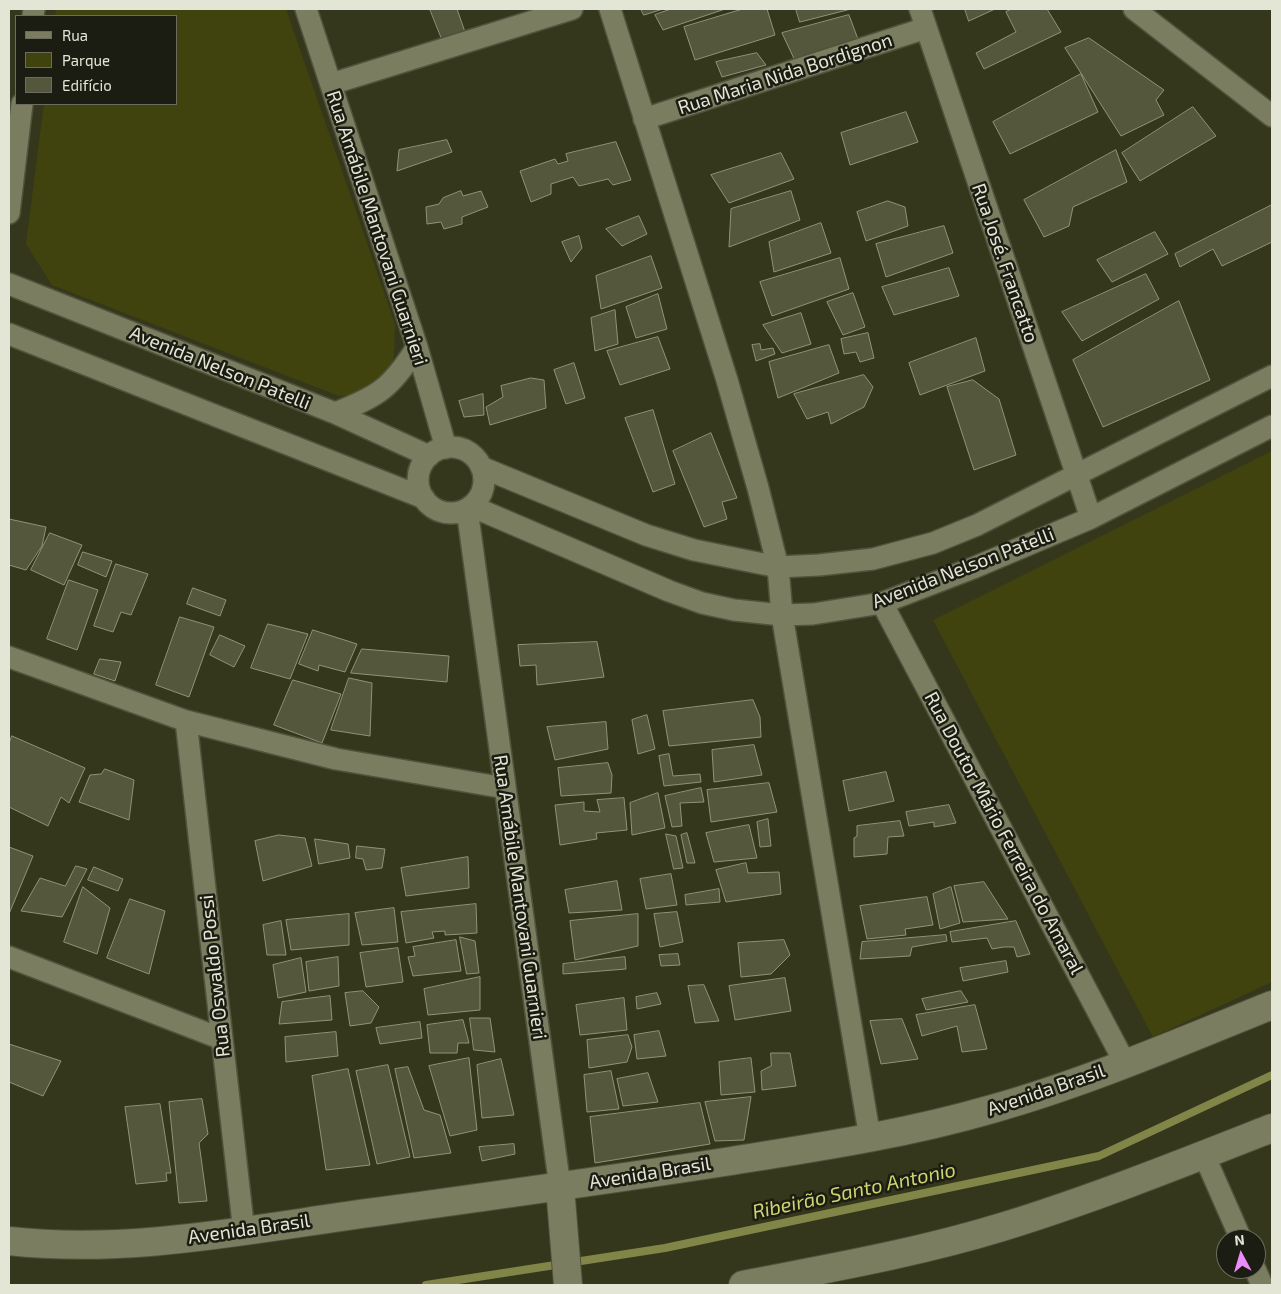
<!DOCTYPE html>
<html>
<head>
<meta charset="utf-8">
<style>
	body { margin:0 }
	#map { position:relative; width:1281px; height:1294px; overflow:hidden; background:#35371d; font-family:"Exo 2",sans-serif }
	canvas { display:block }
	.frame { position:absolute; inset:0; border:10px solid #e3e5d5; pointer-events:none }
	.legend { position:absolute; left:15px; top:15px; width:162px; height:90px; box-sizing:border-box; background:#1c1d12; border:1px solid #6c6d60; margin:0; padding:6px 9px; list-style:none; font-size:15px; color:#e3e5d5 }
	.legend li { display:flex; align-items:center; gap:10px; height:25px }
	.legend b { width:25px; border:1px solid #6c6d60 }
	.north { position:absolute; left:1216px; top:1229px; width:50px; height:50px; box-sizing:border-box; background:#1c1d12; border:1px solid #6c6d60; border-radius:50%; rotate:354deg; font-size:14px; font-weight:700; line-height:20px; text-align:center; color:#e3e5d5 }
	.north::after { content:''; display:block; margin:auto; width:18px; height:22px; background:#ec8cfa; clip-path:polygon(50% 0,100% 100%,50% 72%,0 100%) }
</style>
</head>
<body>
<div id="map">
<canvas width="1281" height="1294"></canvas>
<div class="frame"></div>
<ul class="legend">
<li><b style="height:6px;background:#7a7d60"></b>Rua</li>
<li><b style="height:14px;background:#40430d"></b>Parque</li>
<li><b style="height:14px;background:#54573c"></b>Edifício</li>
</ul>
<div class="north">N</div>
</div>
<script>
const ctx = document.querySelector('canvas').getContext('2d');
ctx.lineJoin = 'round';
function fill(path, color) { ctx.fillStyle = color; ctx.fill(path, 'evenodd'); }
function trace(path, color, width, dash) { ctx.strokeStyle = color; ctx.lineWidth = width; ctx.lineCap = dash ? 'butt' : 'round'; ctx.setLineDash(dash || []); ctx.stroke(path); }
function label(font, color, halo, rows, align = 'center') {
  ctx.font = font + ' "Exo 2",sans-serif'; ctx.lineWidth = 5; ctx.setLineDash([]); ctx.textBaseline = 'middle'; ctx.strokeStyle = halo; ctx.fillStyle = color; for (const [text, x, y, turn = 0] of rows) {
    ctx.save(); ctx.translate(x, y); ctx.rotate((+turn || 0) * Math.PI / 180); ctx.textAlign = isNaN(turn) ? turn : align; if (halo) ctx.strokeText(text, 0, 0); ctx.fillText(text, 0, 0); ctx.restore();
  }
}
fill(new Path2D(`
	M56,9H286L395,324L394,355L388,381L368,393L339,396L52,285L26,244L44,104H176V16H55Z
	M1272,451V982L1153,1037L933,620Z`), '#40430d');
trace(new Path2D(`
	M426,1285L665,1248L1099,1156L1272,1075`), '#828548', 8);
const building = new Path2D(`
	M430,9H457L466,35L444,44Z
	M641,9H663L644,15Z
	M671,9H725L663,30L655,15Z
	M743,9H767L775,35L695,60L684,27Z
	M796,9H851L800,22Z
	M965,9H995L969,21Z
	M1012,9H1047L1061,32L984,69L976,53L1016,32L1006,12Z
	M849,15L859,42L796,63L782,33Z
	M1089,38L1164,90L1156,100L1164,115L1121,136L1065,48Z
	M757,53L766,65L722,77L716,62Z
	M1081,74L1098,112L1010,154L993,122Z
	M1193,107L1216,136L1140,181L1122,153Z
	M906,112L918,142L850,165L841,133Z
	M447,140L452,152L397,171L399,150Z
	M616,142L631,180L613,185L608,179L579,186L573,177L551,184V194L531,202L520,171L555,159L558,164L568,161L566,154Z
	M1116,150L1127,182L1073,207L1069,226L1044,237L1024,200Z
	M781,153L794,179L729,203L711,175Z
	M461,191L463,196L481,191L488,207L462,217V224L444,229L441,222L427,224L426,207L439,204L443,198Z
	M791,191L800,220L729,247L731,209Z
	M888,201L905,207L908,226L866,241L857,212Z
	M1272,205V242L1222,266L1213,249L1180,267L1175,254Z
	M639,216L647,234L622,246L606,229Z
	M821,223L831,253L774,272L769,242Z
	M944,226L953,253L886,277L876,244Z
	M1155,232L1168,254L1112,282L1097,260Z
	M579,236L582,248L571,262L562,242Z
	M651,256L662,288L601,309L596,276Z
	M840,258L849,289L772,316L760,282Z
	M949,268L959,296L894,315L882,287Z
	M1146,274L1159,299L1082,341L1062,312Z
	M853,293L865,327L843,335L827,302Z
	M658,294L667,329L636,338L626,307Z
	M1179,301L1210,380L1103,427L1073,360Z
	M615,310L618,344L595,351L591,318Z
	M801,313L811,344L782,353L763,325Z
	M868,333L874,358L860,362L856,352L844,354L841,339Z
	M658,337L670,369L620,385L607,351Z
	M976,338L985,371L920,395L909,363Z
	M760,344L761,350L773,348L775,354L756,361L752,345Z
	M829,345L839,373L778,398L769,362Z
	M574,363L585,398L566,404L554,370Z
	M864,375L873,387L864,407L831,424L828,412L807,419L794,394Z
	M531,378L544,380L546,408L490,425L486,407L503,397L501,386Z
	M973,380L999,399L1016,455L974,470L947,387Z
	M483,394L484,415L464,417L459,401Z
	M653,410L675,484L653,492L625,418Z
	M711,433L737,498L722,502L727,519L704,527L673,451Z
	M9,519L46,527L42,546L26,570L9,565Z
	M50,533L82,545L64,585L31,570Z
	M83,552L112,561L106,577L78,565Z
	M116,564L148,574L131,615L121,612L113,632L94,626Z
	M69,580L98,590L77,650L47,639Z
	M193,588L226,600L220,616L187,604Z
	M180,617L214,627L189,697L156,685Z
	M268,624L308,634L290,679L251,668Z
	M313,630L357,644L345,672L319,665L318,671L299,664Z
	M220,635L245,646L234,667L210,655Z
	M597,642L604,677L537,685L536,665L520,666L518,645Z
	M362,649L449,656L447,682L351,673Z
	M100,659L121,662L115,681L94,674Z
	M349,678L372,683L370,736L331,730Z
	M293,680L341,694L322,743L274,725Z
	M753,700L760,717L761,737L669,746L663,711Z
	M647,715L655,749L638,754L632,720Z
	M606,722L608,749L555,760L547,727Z
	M12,736L85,768L69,803L61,797L48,826L9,807V744Z
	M754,745L762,775L714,782L712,750Z
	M669,754L673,776L700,774L701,782L664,786L659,756Z
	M608,763L612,775L611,793L561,796L558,768Z
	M105,769L134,780L129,820L79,802L90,775L101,774Z
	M886,772L894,801L849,811L843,781Z
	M769,783L777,812L711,822L707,790Z
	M701,788L704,802L680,803L682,826L672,827L665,796Z
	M658,793L665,828L632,835L630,803Z
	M624,798L627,830L596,833L597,839L560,845L555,805L584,802V811L600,812L597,800Z
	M949,805L956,823L934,827V822L909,826L906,812Z
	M768,819L771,846L760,847L757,822Z
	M900,821L904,836L888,837L887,854L854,857V838L857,836V826Z
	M749,825L757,858L714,862L706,833Z
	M687,833L695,863H687L681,835Z
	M666,834L676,836L683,868L674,869Z
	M279,835L305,838L312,866L263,881L255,841Z
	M315,839L348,844L350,858L319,864Z
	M357,846L385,849L382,868L366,870L363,859L356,858Z
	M9,847L33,856L9,914Z
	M468,857L469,888L406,896L401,868Z
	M746,863L748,873L779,872L781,894L726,902L716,870Z
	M76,866L87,869L62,917L21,911L40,878L65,886Z
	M94,867L123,879L118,891L88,880Z
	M671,874L677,905L646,909L640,879Z
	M617,881L622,910L569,913L565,890Z
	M984,882L1008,919L963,922L954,886Z
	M83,887L110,908L97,954L64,942Z
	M951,887L960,923L940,929L933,894Z
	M719,889L720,902L686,905L685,895Z
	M927,897L933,925L905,929L906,935L867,939L860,906Z
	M130,899L165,911L149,974L107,958Z
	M476,904L477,933L445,935V931L432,932L434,938L406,943L401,912Z
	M394,908L398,942L362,945L355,913Z
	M677,912L683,942L660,947L654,914Z
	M349,914V945L291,950L286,920Z
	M638,914V946L575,960L570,921Z
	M281,921L286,955H267L263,925Z
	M1016,921L1030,954L1017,957L1014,947H1004L992,949L987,938L952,942L950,932Z
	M946,935L947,941L912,947L910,956L860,959L862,942Z
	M460,937L475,941L479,973L467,974Z
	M456,940L461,971L413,976L408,957L415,956L413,947Z
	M784,940L790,955L771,974L741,977L738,943Z
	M398,948L403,982L366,987L360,953Z
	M678,954L680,965L661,966L659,955Z
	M338,957L339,986L309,991L306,962Z
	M625,957L626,969L563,974V964Z
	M301,958L306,992L278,998L273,965Z
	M1006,961L1008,972L963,981L960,968Z
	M480,977V1010L428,1015L424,989Z
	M785,978L791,1011L735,1020L729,986Z
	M704,985L719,1021L695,1023L688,986Z
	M363,991L379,1007L371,1023L350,1026L345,993Z
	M961,991L968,1002L926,1010L922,999Z
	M657,993L661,1004L637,1009L636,997Z
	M330,996L332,1020L279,1024L282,1002Z
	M624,998L627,1030L580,1035L576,1005Z
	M975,1005L987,1049L962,1052L957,1026L922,1036L916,1015Z
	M470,1018H490L495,1052L474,1050Z
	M902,1019L918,1059L881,1064L870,1021Z
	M463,1020L469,1043H458L457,1053H430L427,1025Z
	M420,1022L422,1038L380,1044L376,1028Z
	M659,1031L666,1056L637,1059L634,1035Z
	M336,1032L338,1056L286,1062L285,1037Z
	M628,1035L632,1047L627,1062L589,1068L587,1040Z
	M9,1044L61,1061L43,1096L9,1082Z
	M771,1053H790L796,1086L762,1090L761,1071L771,1066Z
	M469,1058L477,1130L450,1136L429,1066Z
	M751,1058L755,1092L721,1095L719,1062Z
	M501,1059L514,1115L482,1118L477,1065Z
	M388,1065L410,1157L377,1164L356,1071Z
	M408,1067L424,1110L440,1115L451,1153L414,1158L395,1069Z
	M348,1069L370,1165L326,1170L312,1076Z
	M611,1071L619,1109L587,1112L584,1075Z
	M648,1073L658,1102L623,1106L617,1079Z
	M751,1097L744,1140L715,1141L705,1102Z
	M202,1099L208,1134L199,1143L207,1201L179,1203L169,1102Z
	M700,1103L710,1144L595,1163L590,1117Z
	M160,1104L171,1173H166L167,1181L136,1184L125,1107Z
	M514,1144L515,1154L482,1161L479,1147Z`);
fill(building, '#54573c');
trace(building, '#909376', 1);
const street = new Path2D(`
	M306,9L417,347L446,448
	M610,9L727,380L758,488L778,567L782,615L870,1138
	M920,9L1091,518
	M1134,9L1272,116
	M33,16L34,9
	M331,84L572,9
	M644,119L926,28
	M9,213L22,104
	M9,284L335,413L429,456
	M9,334L424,498
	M335,413C379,396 391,388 417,347
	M418 480a33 33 0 1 1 66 0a33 33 0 1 1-66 0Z
	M481,467L646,535L694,550L778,567L819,565L873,559L933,543L977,525L1272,376
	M471,506L669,591L702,603L734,610L782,615L813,614L882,603L973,568L1091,518L1272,426
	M467,509L560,1187
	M882,603L1125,1063
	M9,657L186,721L336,759L505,788
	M186,721L244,1232
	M9,957L222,1039
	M1204,1155L1241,1239
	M1255,1269L1262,1285`);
const secondary = new Path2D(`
	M560,1187L568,1285
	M9,1241C135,1255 259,1227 383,1211C499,1195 615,1179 731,1161C819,1147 906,1134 992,1109C1088,1082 1180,1042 1272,1005
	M743,1285C830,1268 917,1253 1002,1227C1093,1199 1183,1163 1272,1128`);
trace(street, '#50523b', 24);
trace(secondary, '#50523b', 30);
trace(street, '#7a7d60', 21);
trace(secondary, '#7a7d60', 28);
label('19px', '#e3e5d5', '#1c1d12', [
	["Rua Maria Nida Bordignon",785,74,-18],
	["Rua Amábile Mantovani Guarnieri",377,228,72],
	["Rua José. Francatto",1005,263,71],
	["Avenida Nelson Patelli",220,368,22],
	["Avenida Nelson Patelli",963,568,-21],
	["Rua Doutor Mário Ferreira do Amaral",1004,833,62],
	["Rua Amábile Mantovani Guarnieri",520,897,82],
	["Rua Oswaldo Possi",215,976,-96],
	["Avenida Brasil",1046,1090,-19],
	["Avenida Brasil",650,1173,-9],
	["Avenida Brasil",249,1229,-8]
]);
label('italic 20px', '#ced56f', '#1c1d12', [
	["Ribeirão Santo Antonio",854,1191,-12]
]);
</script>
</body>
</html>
